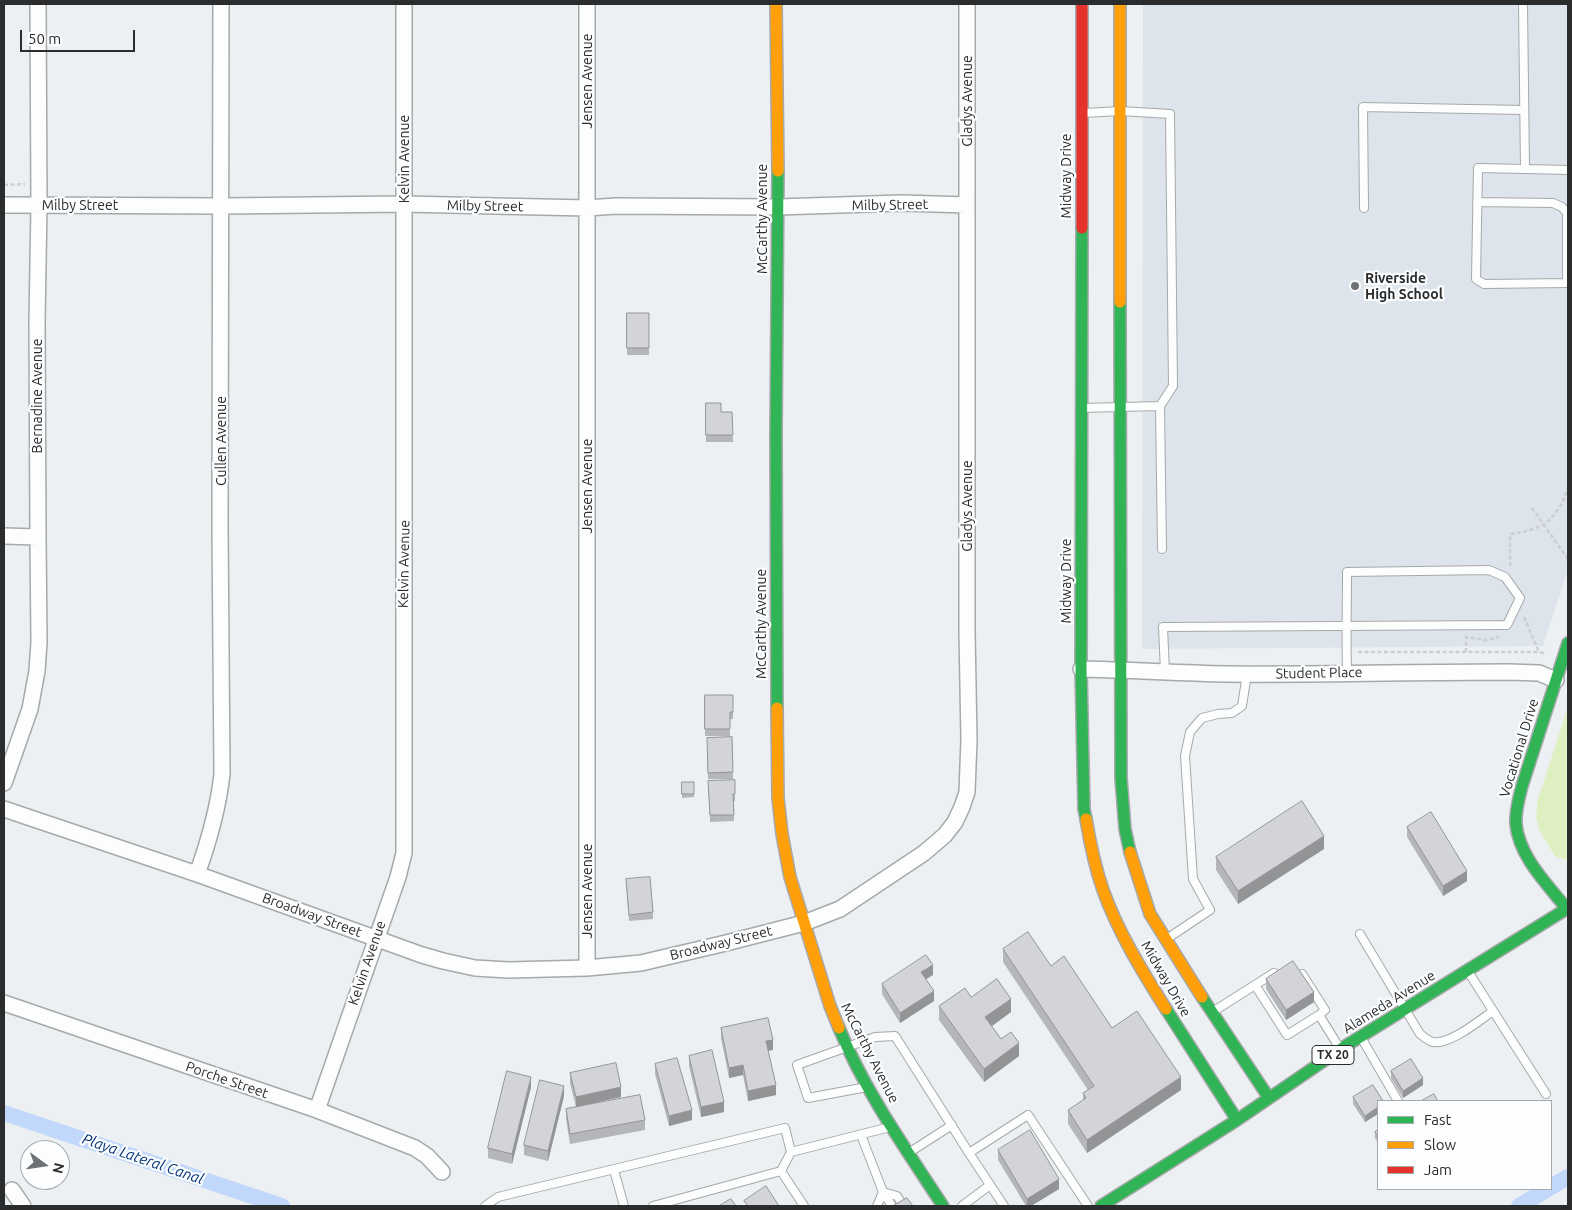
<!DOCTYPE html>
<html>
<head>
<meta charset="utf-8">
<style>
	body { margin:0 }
	#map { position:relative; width:1572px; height:1210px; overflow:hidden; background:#edf0f3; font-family:Ubuntu,sans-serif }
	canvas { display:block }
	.frame { position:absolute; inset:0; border:5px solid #2a2c2e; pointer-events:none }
	.legend { position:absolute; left:1377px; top:1100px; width:175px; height:90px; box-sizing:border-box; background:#fcfdfe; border:1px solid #a8a9ab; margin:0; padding:6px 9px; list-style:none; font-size:15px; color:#2a2c2e }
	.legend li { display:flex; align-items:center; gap:10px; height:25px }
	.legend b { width:25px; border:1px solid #a8a9ab }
	.north { position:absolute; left:20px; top:1140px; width:50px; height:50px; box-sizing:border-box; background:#fcfdfe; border:1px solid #a8a9ab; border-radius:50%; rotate:104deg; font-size:14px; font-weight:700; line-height:20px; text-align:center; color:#2a2c2e }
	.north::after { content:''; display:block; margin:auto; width:18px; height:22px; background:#6e7173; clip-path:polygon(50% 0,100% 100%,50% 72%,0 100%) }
	.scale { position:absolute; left:20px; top:30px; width:115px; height:22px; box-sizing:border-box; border:2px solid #2a2c2e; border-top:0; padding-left:6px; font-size:15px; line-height:18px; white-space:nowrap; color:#2a2c2e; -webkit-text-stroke:4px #fcfdfe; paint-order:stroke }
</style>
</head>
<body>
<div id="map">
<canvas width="1572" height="1210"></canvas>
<div class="frame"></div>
<ul class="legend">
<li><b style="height:6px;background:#30b455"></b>Fast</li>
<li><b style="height:6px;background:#ff9f0a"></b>Slow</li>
<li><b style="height:6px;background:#e5322d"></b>Jam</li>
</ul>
<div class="north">N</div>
<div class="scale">50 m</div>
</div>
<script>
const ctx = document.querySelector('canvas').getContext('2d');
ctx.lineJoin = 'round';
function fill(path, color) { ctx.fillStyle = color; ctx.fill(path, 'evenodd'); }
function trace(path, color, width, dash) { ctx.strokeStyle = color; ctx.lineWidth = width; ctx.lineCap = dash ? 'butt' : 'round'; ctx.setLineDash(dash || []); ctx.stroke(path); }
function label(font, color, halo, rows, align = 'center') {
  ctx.font = font + ' Ubuntu,sans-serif'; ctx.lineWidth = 4.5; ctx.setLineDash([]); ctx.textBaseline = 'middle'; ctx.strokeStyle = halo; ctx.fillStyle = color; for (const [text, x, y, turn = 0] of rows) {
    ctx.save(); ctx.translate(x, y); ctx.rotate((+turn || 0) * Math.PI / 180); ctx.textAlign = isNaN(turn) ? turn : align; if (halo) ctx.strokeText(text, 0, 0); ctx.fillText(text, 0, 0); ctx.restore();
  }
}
fill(new Path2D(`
	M1143,4H1568V569L1543,646L1142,649Z`), '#dde4eb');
fill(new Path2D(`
	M1568,707V860L1563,859L1555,856L1539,830L1536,816L1538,799Z`), '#deefc2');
trace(new Path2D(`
	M4,1113L282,1206
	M1551,1187L1568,1177
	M1519,1206L1548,1189`), '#c2d8fb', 16);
const lane = new Path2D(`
	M1523,4L1525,169L1568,170
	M1525,169L1478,168L1476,279L1484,284L1568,283
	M1477,202L1553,203L1562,207L1567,213V283
	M1364,208L1363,107L1524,110
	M1160,406L1162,549
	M1082,408L1160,406L1173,386L1170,114L1120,111L1084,113
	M1165,672L1163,627L1507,625L1520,598L1505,577L1489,570L1347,572C1347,605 1346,639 1347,672
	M1360,934L1420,1034C1424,1037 1428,1041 1433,1042C1450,1045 1480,1020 1493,1011
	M1168,938L1210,910L1193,879L1185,756L1190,732L1202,718L1218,714L1232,713L1242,706L1247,674
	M1469,973L1546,1094
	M1302,974L1325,1010L1319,1015
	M1255,985L1287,1035L1319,1015L1339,1047
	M1214,1011L1274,973
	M1362,1039L1398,1101
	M867,1087L808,1098L797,1065L875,1037L895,1036L969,1153
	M861,1135L883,1192L892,1206
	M791,1152L890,1127
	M910,1152L952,1125
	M614,1170L624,1206
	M781,1171L804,1206
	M485,1206L498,1197L785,1128L791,1152L781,1171L653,1206
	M877,1206L883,1192L897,1196L902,1204
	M962,1206L990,1185
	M1004,1206L969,1153L1028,1115L1088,1206`);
const street = new Path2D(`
	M587,4V968
	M4,205L222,206L404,204L587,208L616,206L778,207L901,203L967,205
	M4,536L38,537
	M1081,669C1130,670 1178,673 1226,674C1320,675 1414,672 1508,672L1539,673L1556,680
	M4,783L30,709L37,671L39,642L38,537L37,321L39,205L38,4
	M4,809L197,874L422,955L443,961L475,968L508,970L587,968L641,963L726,943L804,923L840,909L924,853L945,835L955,822L962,807L967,792L969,740L967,632V4
	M197,874C209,841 218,810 222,774L220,527L221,4
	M4,1003L317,1110L415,1148L427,1156L442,1172
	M317,1110L398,877L404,853V4
	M12,1190L23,1206`);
const fast = new Path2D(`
	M1082,228L1081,669L1084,809L1086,819
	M1120,302L1121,778L1125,829L1130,852
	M777,708L776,435L778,171
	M1567,909C1548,885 1519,857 1516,824C1515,811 1519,798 1522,786L1568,643
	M1202,997L1269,1098
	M1166,1009L1237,1120
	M839,1028C865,1092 906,1149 943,1206
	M1101,1206L1237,1120L1347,1045L1568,908`);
const slow = new Path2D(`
	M776,4L778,171
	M1120,4V302
	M777,708L778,798L782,834L790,877L830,1006L839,1028
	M1086,819C1090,843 1095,867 1103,890C1118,932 1142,971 1166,1009
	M1130,852L1150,914L1202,997`);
const jam = new Path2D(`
	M1082,228V4`);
trace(lane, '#a7a8aa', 10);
trace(street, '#a7a8aa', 18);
trace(fast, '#a7a8aa', 14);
trace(slow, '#a7a8aa', 14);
trace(jam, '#a7a8aa', 14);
trace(new Path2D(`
	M4,185L25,184
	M1532,508L1568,559
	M1511,566L1510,564V534C1543,530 1557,520 1568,488
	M1524,617L1539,652
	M1358,652H1539L1546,654
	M1466,652V637L1485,640L1499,637`), '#cdcecf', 2.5, [4, 2.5]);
trace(lane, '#fcfdfd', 8);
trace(street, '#fcfdfd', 15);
trace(fast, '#30b455', 11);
trace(slow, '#ff9f0a', 11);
trace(jam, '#e5322d', 11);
fill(new Path2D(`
	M627,313H649V355H627Z
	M706,403L721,412H732L733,442H706Z
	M705,695H733V719H730V736H705Z
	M732,737L733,779H708L707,738Z
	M735,780V801H734V821L710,822L708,781Z
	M682,782H694V797L682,798Z
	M1407,827L1467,881L1443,896L1407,837Z
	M1324,849L1238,904L1216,870V857Z
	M626,879L653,912V919L629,921Z
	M1003,949L1051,966L1112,1028L1181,1090L1087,1153L1068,1124V1110L1083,1100V1093L1088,1090L1003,962Z
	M933,975L926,979L934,1001L900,1023L882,994V984Z
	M1266,979L1314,1002L1286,1020L1266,989Z
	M971,997L1011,1012L992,1026L1001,1039L1019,1056L984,1082L939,1020V1006Z
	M721,1028L773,1050L768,1051L776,1095L748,1101L743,1075L729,1078L721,1038Z
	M689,1056L724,1112L701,1117L689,1066Z
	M655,1064L692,1120L669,1126L655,1074Z
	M1391,1071L1423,1085L1403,1098L1391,1078Z
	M570,1073L621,1097L580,1106L645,1120V1130L570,1144L566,1119V1109L576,1107L570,1083Z
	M531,1087L512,1164L488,1158V1148Z
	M564,1096L548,1161L524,1155V1145Z
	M1353,1097L1378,1101V1114L1365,1122L1353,1104Z
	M1378,1130V1143L1375,1138V1132Z
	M998,1150L1059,1189L1031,1206H1026L998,1160Z`), '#b5b6b9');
fill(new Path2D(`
	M1324,836V849L1238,904V891Z
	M1467,871V881L1443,896V886Z
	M933,965V975L921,982V972Z
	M934,991V1001L900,1023V1013Z
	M1314,992V1002L1286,1020V1010Z
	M1011,999V1012L985,1031V1017Z
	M773,1040V1050L766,1051V1041Z
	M1019,1043V1056L984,1082V1069Z
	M743,1065V1075L729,1078V1068Z
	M531,1077V1087L512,1164V1154Z
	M1181,1077V1090L1087,1153V1140Z
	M1423,1078V1085L1403,1098V1091Z
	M776,1085V1095L748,1101V1091Z
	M564,1086V1096L548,1161V1151Z
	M621,1087V1097L576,1107V1097Z
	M724,1102V1112L701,1117V1107Z
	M1378,1107V1114L1365,1122V1116Z
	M692,1110V1120L669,1126V1116Z
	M1059,1179V1189L1031,1206H1027V1199Z`), '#939496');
const building = new Path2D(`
	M627,313H649V348H627Z
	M706,403H721V412H732L733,435H706Z
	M705,695H733V712H730V729H705Z
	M732,737L733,772L708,773L707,738Z
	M735,780V794H733L734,815H710L708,781Z
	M682,782H694V794H682Z
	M1302,801L1324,836L1238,891L1216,857Z
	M1431,812L1467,871L1443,886L1407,827Z
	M650,877L653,912L629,915L626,879Z
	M1028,932L1051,966L1064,956L1112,1028L1137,1011L1181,1077L1087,1140L1068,1110L1086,1098L1083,1093L1094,1086L1003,949Z
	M926,955L933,965L921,972L934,991L900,1013L882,984Z
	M1293,961L1314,992L1286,1010L1266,979Z
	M997,979L1011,999L985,1017L1001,1039L1011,1032L1019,1043L984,1069L939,1006L965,988L971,997Z
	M768,1018L773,1040L766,1041L776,1085L748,1091L743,1065L729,1068L721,1028Z
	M712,1050L724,1102L701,1107L689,1056Z
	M677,1058L692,1110L669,1116L655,1064Z
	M1411,1059L1423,1078L1403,1091L1391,1071Z
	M616,1063L621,1087L576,1097L570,1073Z
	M507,1071L531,1077L512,1154L488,1148Z
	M540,1080L564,1086L548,1151L524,1145Z
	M1373,1085L1383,1101H1378V1107L1365,1116L1353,1097Z
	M1434,1094L1438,1101H1421Z
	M640,1095L645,1120L570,1134L566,1109Z
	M1030,1130L1059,1179L1027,1199L998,1150Z
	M1378,1130V1136L1375,1132Z
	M766,1186L779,1206H748L744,1201Z
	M907,1198L913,1206H893Z
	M731,1199L736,1206H719Z`);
fill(building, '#d2d4d7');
trace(building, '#939496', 1);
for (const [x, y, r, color] of [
	[1355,286,5,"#6e7173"]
]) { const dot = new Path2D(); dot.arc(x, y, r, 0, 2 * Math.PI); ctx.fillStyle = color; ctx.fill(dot); trace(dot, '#fcfdfe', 2); }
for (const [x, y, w] of [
	[1333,1055,42]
]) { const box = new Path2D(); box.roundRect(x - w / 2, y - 9.5, w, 19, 4); ctx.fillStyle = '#fcfdfe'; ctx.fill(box); trace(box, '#2a2c2e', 1); }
label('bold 12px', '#2a2c2e', null, [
	["TX 20",1333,1055]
]);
label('14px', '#2a2c2e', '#fcfdfe', [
	["Jensen Avenue",587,81,-90],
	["Gladys Avenue",967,101,-90],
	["Kelvin Avenue",404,159,-90],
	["Midway Drive",1066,176,-90],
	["Milby Street",80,205],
	["Milby Street",890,205,-1],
	["Milby Street",485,206,1],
	["McCarthy Avenue",762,219,-90],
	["Bernadine Avenue",37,396,-90],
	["Cullen Avenue",221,441,-90],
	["Jensen Avenue",587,486,-90],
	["Gladys Avenue",967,506,-90],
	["Kelvin Avenue",404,564,-89],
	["Midway Drive",1066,581,-90],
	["McCarthy Avenue",761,624,-90],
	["Student Place",1319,673,-1],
	["Vocational Drive",1519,748,-73],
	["Jensen Avenue",587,891,-90],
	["Broadway Street",312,915,20],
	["Broadway Street",721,943,-14],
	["Kelvin Avenue",367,963,-71],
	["Midway Drive",1166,979,60],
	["Alameda Avenue",1389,1002,-32],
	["McCarthy Avenue",870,1053,63],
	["Porche Street",227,1080,19]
]);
label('bold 14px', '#2a2c2e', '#fcfdfe', [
	["Riverside",1365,278],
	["High School",1365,294]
], 'left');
label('italic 15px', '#07367a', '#fcfdfe', [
	["Playa Lateral Canal",143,1159,19]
]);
</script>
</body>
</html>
